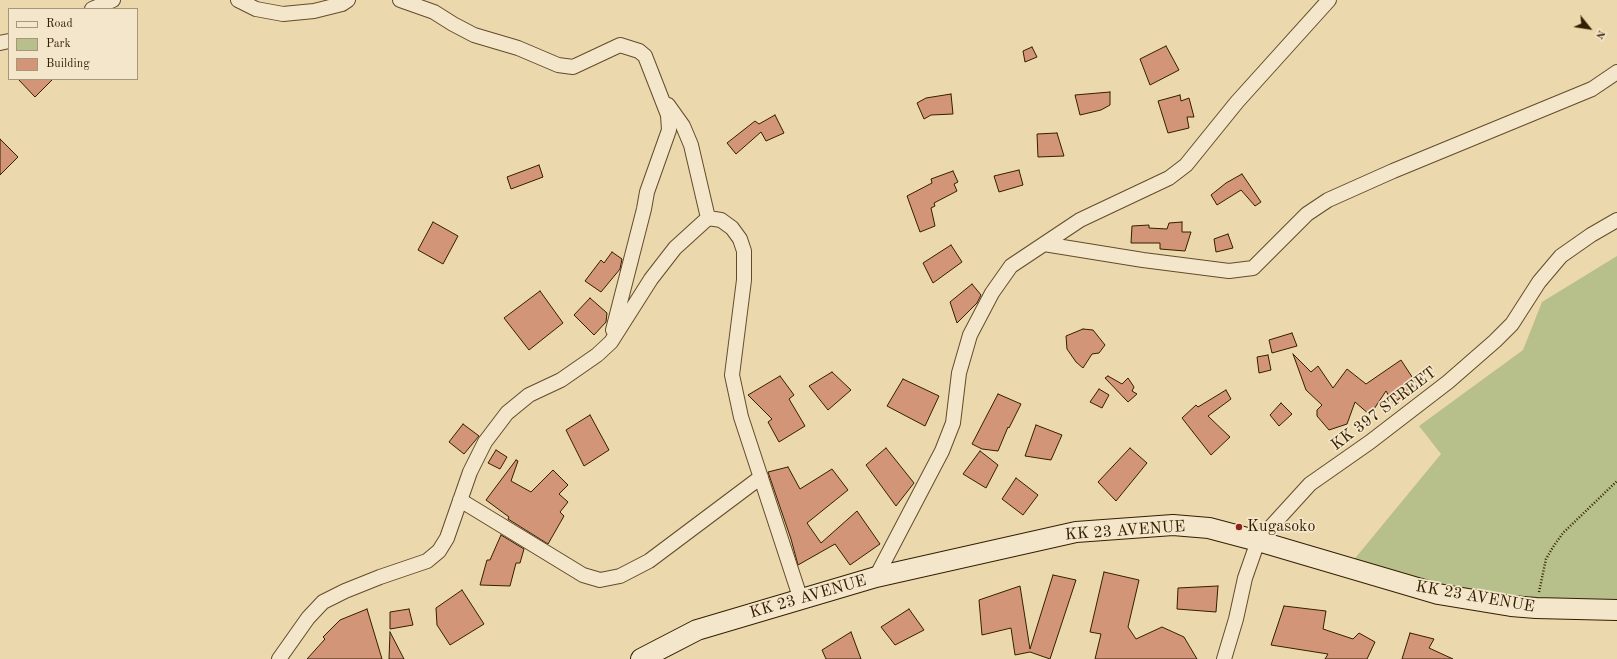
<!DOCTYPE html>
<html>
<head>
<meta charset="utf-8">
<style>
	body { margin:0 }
	#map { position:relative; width:1617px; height:659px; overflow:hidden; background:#ecd8ad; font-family:"Old Standard TT",serif }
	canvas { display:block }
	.legend { position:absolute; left:8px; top:8px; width:130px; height:72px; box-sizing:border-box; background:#f3e6ca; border:1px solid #a79679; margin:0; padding:5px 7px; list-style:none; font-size:12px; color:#341e00 }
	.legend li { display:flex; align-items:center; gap:8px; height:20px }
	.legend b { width:20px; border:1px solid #a79679 }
	.north { position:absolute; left:1569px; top:8px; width:40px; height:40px; -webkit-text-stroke:3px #f3e6ca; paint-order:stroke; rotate:120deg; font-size:11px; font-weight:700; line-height:16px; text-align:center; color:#341e00 }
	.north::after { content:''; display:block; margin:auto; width:14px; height:18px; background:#341e00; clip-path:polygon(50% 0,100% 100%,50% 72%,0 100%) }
</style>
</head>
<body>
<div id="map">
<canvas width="1617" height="659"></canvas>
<ul class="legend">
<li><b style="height:5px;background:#f3e6ca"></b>Road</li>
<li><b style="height:11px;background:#b7bf8a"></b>Park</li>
<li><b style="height:11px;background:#d39578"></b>Building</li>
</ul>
<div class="north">N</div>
</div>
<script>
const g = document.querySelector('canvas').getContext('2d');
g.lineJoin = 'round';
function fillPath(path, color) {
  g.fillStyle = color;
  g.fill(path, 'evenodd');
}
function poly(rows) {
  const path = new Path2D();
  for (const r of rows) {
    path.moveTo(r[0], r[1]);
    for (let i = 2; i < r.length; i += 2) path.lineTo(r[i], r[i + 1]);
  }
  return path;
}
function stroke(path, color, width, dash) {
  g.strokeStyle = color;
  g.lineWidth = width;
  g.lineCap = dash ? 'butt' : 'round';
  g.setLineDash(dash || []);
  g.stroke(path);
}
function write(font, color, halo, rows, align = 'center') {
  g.font = font + ' "Old Standard TT",serif';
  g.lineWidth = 3.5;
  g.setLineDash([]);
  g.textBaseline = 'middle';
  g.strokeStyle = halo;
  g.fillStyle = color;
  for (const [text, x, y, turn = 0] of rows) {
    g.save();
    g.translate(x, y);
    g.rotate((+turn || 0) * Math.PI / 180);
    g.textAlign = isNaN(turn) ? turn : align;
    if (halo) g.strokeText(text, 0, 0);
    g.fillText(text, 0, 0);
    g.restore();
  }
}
fillPath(poly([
	[1617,256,1617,601,1497,600,1352,562,1441,454,1419,426,1523,350,1542,302]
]), '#b7bf8a');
const building = poly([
	[1166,46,1179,70,1150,85,1140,59,1166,46],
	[1032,47,1037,57,1025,62,1023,51,1032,47],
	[18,79,53,79,35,97,18,79],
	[1110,92,1110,105,1101,110,1080,115,1075,95,1110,92],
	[951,94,953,114,931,115,924,119,917,103,926,98,951,94],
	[1180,95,1181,101,1189,98,1194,117,1187,117,1189,128,1168,133,1158,101,1180,95],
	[775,115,784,133,766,141,761,132,736,154,727,143,755,121,759,124,775,115],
	[1057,133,1064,156,1038,157,1037,134,1057,133],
	[0,139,18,157,0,175,0,139],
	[539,165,543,177,511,189,507,177,539,165],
	[1019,170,1023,185,999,192,994,176,1019,170],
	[953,171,958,182,954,184,957,191,934,203,935,206,931,208,935,226,920,232,907,196,932,183,931,179,953,171],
	[1242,174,1261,202,1255,206,1241,190,1217,205,1211,195,1226,183,1242,174],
	[433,222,458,236,443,264,418,250,433,222],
	[1182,222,1182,232,1191,232,1185,251,1160,249,1160,243,1131,243,1132,226,1149,225,1149,228,1167,229,1169,223,1182,222],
	[1228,234,1233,248,1216,252,1214,239,1228,234],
	[951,245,962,262,933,283,923,263,951,245],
	[612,252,622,259,620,269,601,292,585,281,601,260,604,263,612,252],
	[972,284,981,295,977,303,957,323,950,302,972,284],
	[540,291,563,323,529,350,504,318,540,291],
	[590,298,607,313,606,322,594,335,574,315,590,298],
	[1083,329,1093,330,1105,345,1099,353,1092,354,1083,368,1076,362,1067,349,1066,336,1083,329],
	[1292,333,1297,346,1272,353,1269,340,1292,333],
	[1293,354,1311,372,1318,366,1333,388,1347,369,1366,384,1401,360,1418,386,1393,403,1386,391,1370,415,1355,402,1347,424,1329,430,1317,416,1317,410,1322,405,1306,390,1293,354],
	[1268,355,1271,370,1259,373,1257,357,1268,355],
	[832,372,851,390,828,410,809,386,832,372],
	[780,376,794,395,789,399,805,426,779,442,768,422,772,419,748,395,780,376],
	[1108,376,1122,384,1128,378,1134,387,1132,391,1137,394,1128,402,1105,378,1108,376],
	[903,379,939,396,925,426,887,406,903,379],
	[1099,389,1109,395,1102,408,1090,402,1099,389],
	[1226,390,1231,399,1208,416,1230,437,1211,455,1182,418,1196,405,1198,407,1226,390],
	[998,394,1021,404,1009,428,1008,427,998,451,982,449,972,444,998,394],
	[1281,403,1292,414,1279,426,1270,415,1281,403],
	[590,415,609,450,584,466,566,430,590,415],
	[463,424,479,436,464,454,449,442,463,424],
	[1036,425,1062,435,1051,460,1025,456,1036,425],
	[886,448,914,483,896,506,866,465,886,448],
	[1130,448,1147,463,1116,501,1098,482,1130,448],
	[496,450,507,457,500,469,488,463,496,450],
	[980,451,998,465,986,488,963,474,980,451],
	[516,460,518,461,511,481,531,492,553,470,568,485,559,494,568,502,560,512,564,516,548,544,508,519,509,517,486,500,516,460],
	[788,467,800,489,832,469,848,490,807,523,821,543,857,511,880,544,850,565,835,544,798,565,791,539,768,472,788,467],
	[1016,478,1038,495,1023,515,1002,499,1016,478],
	[501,535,524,549,520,563,516,563,510,586,480,585,487,560,490,560,501,535],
	[1104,572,1139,580,1128,627,1136,639,1162,627,1184,637,1197,659,1095,659,1101,634,1090,632,1104,572],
	[1053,575,1076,580,1050,659,1030,652,1015,655,1011,628,982,635,979,600,1020,586,1030,649,1053,575],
	[1218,586,1216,612,1177,609,1178,588,1218,586],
	[462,590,484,624,450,645,437,625,436,608,462,590],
	[1284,606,1326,611,1323,629,1353,639,1359,633,1375,642,1367,659,1325,659,1328,654,1271,645,1284,606],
	[367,609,382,659,307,659,325,639,323,637,340,620,367,609],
	[409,609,413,625,390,629,390,612,409,609],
	[909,609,924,630,895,645,881,627,909,609],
	[390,632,404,659,389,659,390,632],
	[851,632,861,659,826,659,822,650,851,632],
	[1410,633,1434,639,1429,648,1453,659,1402,659,1410,633]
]);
fillPath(building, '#d39578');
stroke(building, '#341e00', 1);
const street = poly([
	[238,0,256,9,283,14,314,11,342,4,348,0],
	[400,0,434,12,453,24,474,35,518,48,558,65,573,67,620,45,639,51,645,56,668,115,669,130,647,192,644,209,613,330],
	[92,9,113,0],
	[0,43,9,41],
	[668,105,683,126,691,145,708,218],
	[1044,244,1143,260,1229,271,1253,268,1307,214,1328,200,1393,171,1592,89,1617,72],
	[460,500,583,575,600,580,620,576,649,561,761,477],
	[876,577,942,451,953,423,959,373,970,335,992,293,1011,266,1080,220,1169,178,1186,165,1237,102,1329,0],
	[279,659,308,618,323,602,345,591,380,577,427,561,439,551,447,538,470,472,485,442,507,413,529,395,561,380,597,355,611,342,651,279,675,248,708,218,721,220,732,228,740,239,744,251,744,280,732,375,741,417,801,600],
	[1224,659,1236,619,1245,578,1258,541,1310,484,1370,442,1448,382,1495,341,1512,324,1539,282,1561,256,1591,235,1617,220]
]);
const secondary = poly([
	[641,659,697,630,876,577,1076,532,1173,525,1209,528,1258,541,1438,594,1511,606,1536,608,1617,610]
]);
stroke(street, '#624c2b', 16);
stroke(secondary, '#341e00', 22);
stroke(poly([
	[1539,592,1546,559,1553,547,1563,533,1617,481]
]), '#341e00', 2.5, [1, 2]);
stroke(street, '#f3e6ca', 14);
stroke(secondary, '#f3e6ca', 20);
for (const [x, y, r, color] of [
	[1239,527,4,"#8f2418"]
]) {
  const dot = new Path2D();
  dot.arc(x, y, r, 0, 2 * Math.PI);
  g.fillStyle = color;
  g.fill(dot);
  stroke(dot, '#f3e6ca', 1.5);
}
write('16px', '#341e00', '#f3e6ca', [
	["KK 397 STREET",1384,409,-37],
	["KK 23 AVENUE",1125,531,-4],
	["KK 23 AVENUE",808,597,-16],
	["KK 23 AVENUE",1475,597,10]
]);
write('16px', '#341e00', '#f3e6ca', [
	["Kugasoko",1247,527]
], 'left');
</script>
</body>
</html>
